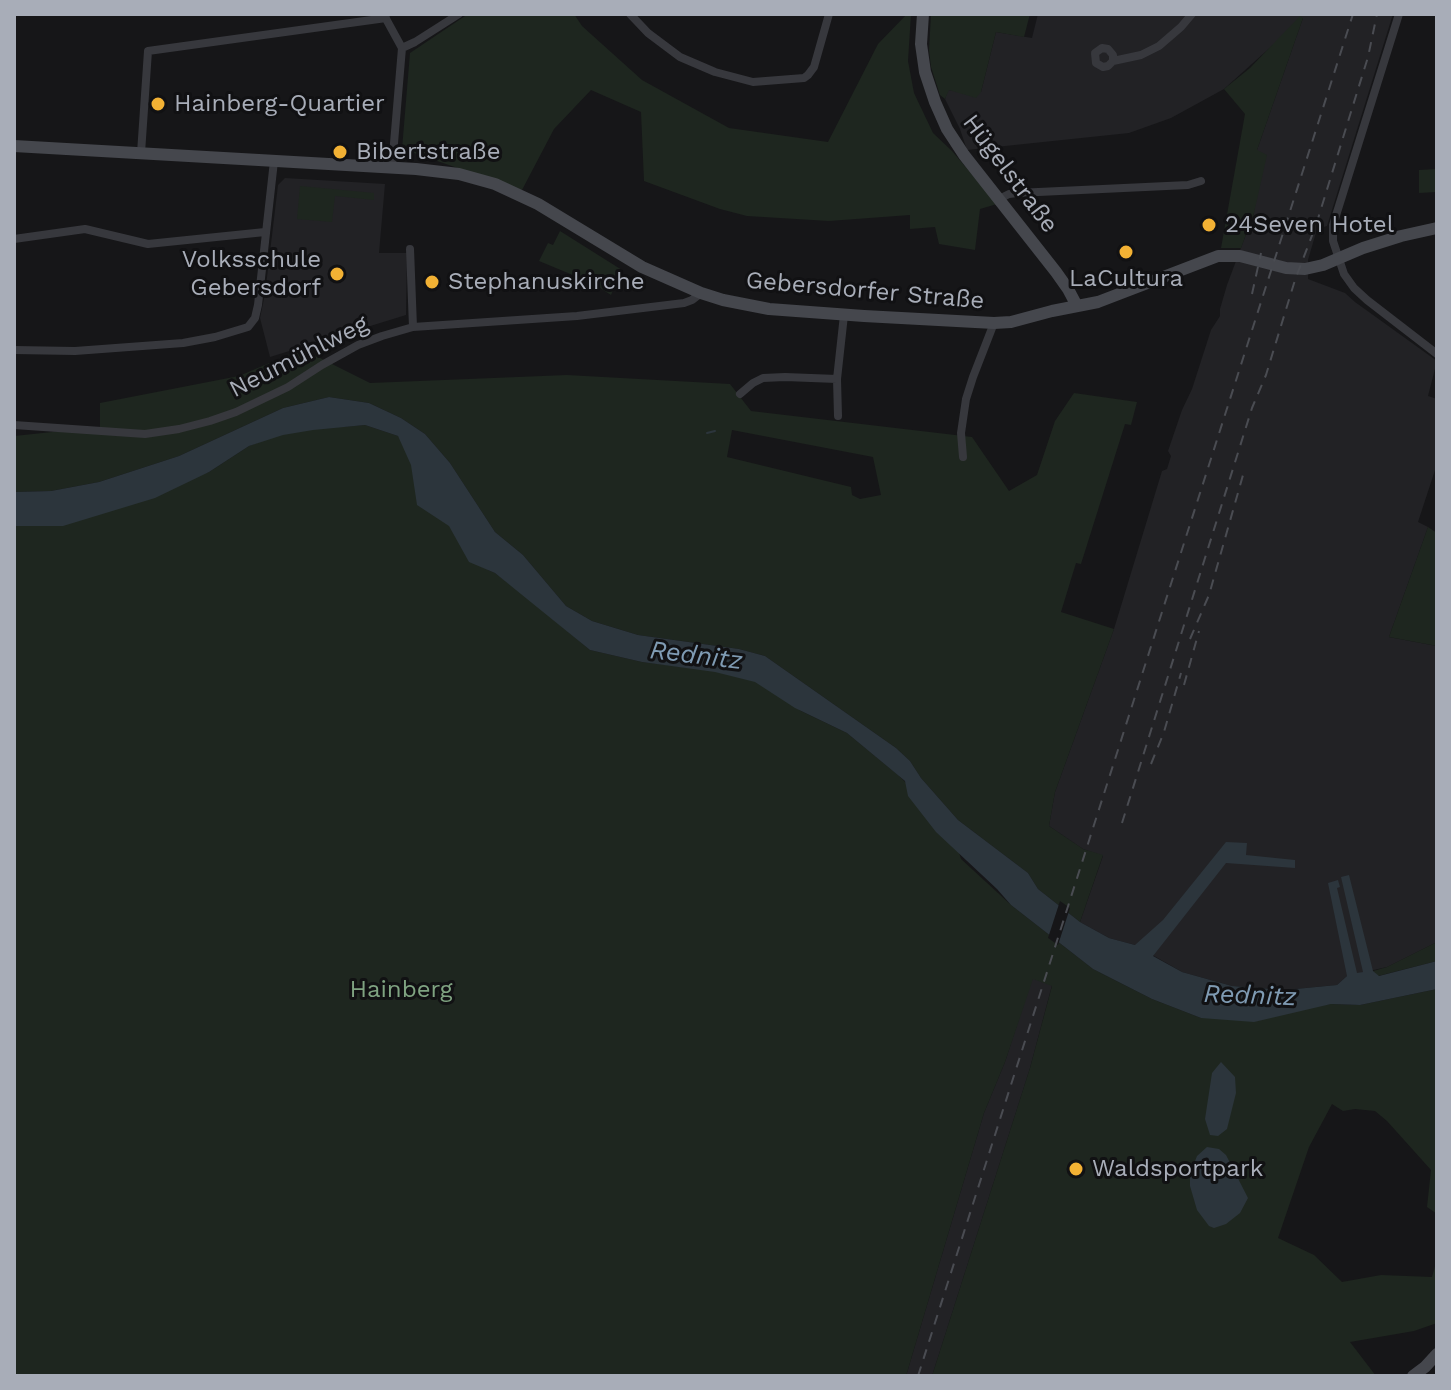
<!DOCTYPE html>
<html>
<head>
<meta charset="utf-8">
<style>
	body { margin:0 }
	#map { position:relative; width:1451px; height:1390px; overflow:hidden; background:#161618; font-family:"Work Sans",sans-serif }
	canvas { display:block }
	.frame { position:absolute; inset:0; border:16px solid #a8adb8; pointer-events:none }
</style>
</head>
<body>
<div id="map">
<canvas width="1451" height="1390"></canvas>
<div class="frame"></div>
</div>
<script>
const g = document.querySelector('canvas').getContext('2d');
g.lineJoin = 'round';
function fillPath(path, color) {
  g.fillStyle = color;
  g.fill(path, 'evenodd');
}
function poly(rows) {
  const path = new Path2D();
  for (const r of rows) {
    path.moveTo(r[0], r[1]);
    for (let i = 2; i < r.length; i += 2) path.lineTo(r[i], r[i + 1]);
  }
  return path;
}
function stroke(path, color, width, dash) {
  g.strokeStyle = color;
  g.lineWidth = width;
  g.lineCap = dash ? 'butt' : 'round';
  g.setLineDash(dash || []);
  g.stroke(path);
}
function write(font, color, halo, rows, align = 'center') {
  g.font = font + ' "Work Sans",sans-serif';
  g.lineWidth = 6;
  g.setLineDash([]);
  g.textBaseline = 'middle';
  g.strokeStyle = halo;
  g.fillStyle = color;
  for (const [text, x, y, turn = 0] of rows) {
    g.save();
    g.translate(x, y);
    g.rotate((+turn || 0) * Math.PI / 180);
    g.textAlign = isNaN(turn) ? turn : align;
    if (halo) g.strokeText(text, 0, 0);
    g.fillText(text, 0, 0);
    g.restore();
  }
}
fillPath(poly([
	[1038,14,1393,14,1327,226,1317,229,1308,260,1308,279,1345,293,1355,302,1437,361,1428,396,1437,399,1437,464,1418,522,1428,527,1389,637,1437,646,1437,942,1387,967,1347,976,1337,985,1285,990,1232,986,1182,972,1135,945,1109,938,1080,922,1103,856,1083,849,1049,826,1055,792,1114,629,1162,471,1167,469,1171,456,1168,451,1182,410,1192,389,1211,330,1220,316,1220,309,1227,285,1254,213,1257,150,1303,18,1224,89,1171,118,1129,133,967,150,960,129,945,99,948,90,981,92,996,32,1032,38],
	[285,178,385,184,379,253,407,253,406,315,270,357,260,318,265,294,278,185],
	[1032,978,1052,985,1030,1068,932,1376,906,1376,984,1113,1005,1062]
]), '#222225');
fillPath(poly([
	[468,14,574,14,582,26,642,80,729,128,828,142,878,44,907,14,911,14,908,61,914,93,933,133,952,151,997,204,980,209,975,250,939,244,935,227,910,229,910,215,829,221,747,216,720,209,644,181,641,112,591,90,554,129,522,190,402,149,410,53],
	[931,14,1030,14,1024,37,996,32,981,92,976,98,949,90,945,99,940,95,931,67,929,50],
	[1300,16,1303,18,1257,150,1267,155,1254,213,1241,248,1221,248,1245,114,1224,89,1250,68],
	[1437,169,1437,192,1419,193,1419,170],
	[300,186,374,193,374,200,335,196,332,222,297,219],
	[560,231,622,270,611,295,592,283,539,261,548,243,553,245],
	[302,349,370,383,567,375,730,384,751,411,972,437,1009,491,1037,475,1055,421,1074,393,1137,402,1131,425,1125,424,1081,564,1076,563,1061,612,1114,629,1055,792,1049,826,1083,849,1103,855,1080,922,1038,889,1028,873,958,820,921,778,910,761,896,748,765,656,739,649,638,635,592,621,566,606,523,555,495,532,450,463,425,434,401,418,369,403,329,397,283,408,179,456,99,482,51,491,14,492,14,436,100,427,100,403,239,376],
	[732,430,873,457,881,495,860,499,852,495,851,487,727,457],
	[305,424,341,427,365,425,398,436,488,570,495,573,524,595,590,650,642,662,707,670,726,671,764,684,801,711,847,733,898,775,933,809,954,837,961,859,1011,905,1093,969,1152,999,1201,1018,1331,1004,1360,1005,1437,989,1437,1214,1427,1207,1431,1170,1387,1121,1375,1111,1355,1109,1343,1111,1332,1104,1309,1147,1278,1238,1314,1255,1342,1282,1381,1275,1432,1277,1437,1259,1437,1323,1414,1331,1350,1342,1376,1376,932,1376,1030,1068,1052,986,1033,979,1005,1062,984,1113,906,1376,14,1376,14,526,25,526,209,472,249,446],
	[1428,527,1437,533,1437,646,1389,637],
	[1437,942,1437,961,1378,976,1373,971,1387,967]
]), '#1e261f');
fillPath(poly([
	[329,397,369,403,401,418,425,434,450,463,495,532,523,555,566,606,592,621,638,635,739,649,765,656,896,748,910,761,921,778,958,820,1028,873,1038,889,1080,922,1109,938,1135,945,1163,920,1226,842,1247,843,1246,855,1295,860,1295,868,1226,863,1153,956,1182,972,1232,986,1285,990,1337,985,1347,976,1328,883,1338,880,1340,887,1337,888,1357,973,1363,972,1341,877,1349,875,1373,971,1379,976,1437,961,1437,989,1360,1005,1331,1004,1254,1022,1201,1018,1152,999,1093,969,1011,905,997,889,936,832,908,796,905,781,847,733,795,708,755,682,715,672,642,662,590,650,495,573,469,562,449,526,417,505,411,465,398,436,365,425,313,430,283,435,249,446,209,472,155,498,63,526,14,526,14,492,51,491,99,482,179,456,283,408],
	[1221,1062,1235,1077,1236,1093,1227,1129,1218,1136,1210,1135,1205,1119,1212,1073],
	[1207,1147,1219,1149,1226,1155,1248,1198,1240,1213,1226,1224,1214,1228,1209,1226,1197,1210,1190,1186,1190,1174,1197,1156]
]), '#2c353c');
fillPath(poly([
	[1060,901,1070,908,1058,945,1048,938]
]), '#161618');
stroke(poly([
	[707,433,715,431]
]), '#2c353c', 2);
stroke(poly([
	[630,14,648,33,680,57,715,72,753,82,804,78,808,75,814,67,829,14],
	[1399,14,1333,225,1333,241,1344,274,1354,288,1367,300,1437,354],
	[385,17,402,48,392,167],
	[402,48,415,42,459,14],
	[1113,61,1113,55,1108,49,1102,48,1095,53,1096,63,1103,67,1108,66,1113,61,1141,55,1159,46,1181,27,1192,14],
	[141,153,148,51,386,18],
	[999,199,1009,194,1017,193,1188,185,1201,181],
	[14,239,85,229,148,244,265,232],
	[410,249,413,327],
	[14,350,75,351,183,343,215,337,248,327,255,318,258,305,274,161],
	[740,394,753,383,763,378,785,377,837,379],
	[838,416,837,379,844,315],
	[14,425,145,434,179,429,210,421,236,412,288,387,322,365,358,345,382,336,413,327,577,316,684,303,692,300,701,293],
	[963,457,961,433,966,399,973,377,994,323]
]), '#37383d', 8);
stroke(poly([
	[923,14,921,44,925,72,935,102,947,129,964,155,1056,272,1068,289,1077,306],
	[14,146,416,169,459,174,495,184,538,204,642,267,701,293,723,300,769,309,864,316,994,323,1011,322,1052,311,1098,302,1218,256,1240,256,1286,268,1305,269,1323,265,1363,248,1401,236,1437,228],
	[1413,1376,1425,1367,1437,1354]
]), '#45474d', 12);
stroke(poly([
	[1252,294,1261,253],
	[1190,639,1209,595,1245,468],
	[1184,685,1199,631],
	[1151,764,1164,732,1181,673],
	[1122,823,1252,408,1266,375,1295,280,1316,225,1368,57,1377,14],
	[918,1376,1353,14]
]), '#4a4c52', 2, [10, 8]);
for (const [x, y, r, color] of [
	[158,104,8,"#f2b134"],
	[340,152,8,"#f2b134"],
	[1209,225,8,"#f2b134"],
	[1126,252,8,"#f2b134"],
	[337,274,8,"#f2b134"],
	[432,282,8,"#f2b134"],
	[1076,1169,8,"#f2b134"]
]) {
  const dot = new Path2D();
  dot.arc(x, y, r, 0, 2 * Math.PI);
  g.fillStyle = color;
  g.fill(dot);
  stroke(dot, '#111113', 3);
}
write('24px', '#a8adb8', '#111113', [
	["Hainberg-Quartier",174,104],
	["Bibertstraße",356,152],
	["24Seven Hotel",1225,225],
	["Volksschule",321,260,"right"],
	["Gebersdorf",321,288,"right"],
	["LaCultura",1126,279,"center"],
	["Stephanuskirche",448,282],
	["Waldsportpark",1092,1169]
], 'left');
write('24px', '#a8adb8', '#111113', [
	["Hügelstraße",1010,174,53],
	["Gebersdorfer Straße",865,291,5],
	["Neumühlweg",299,357,-27]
]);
write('24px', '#7fa381', '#111113', [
	["Hainberg",401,990]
]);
write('italic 26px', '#7f9bb3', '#111113', [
	["Rednitz",696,656,7],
	["Rednitz",1250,996,2]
]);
</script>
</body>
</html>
